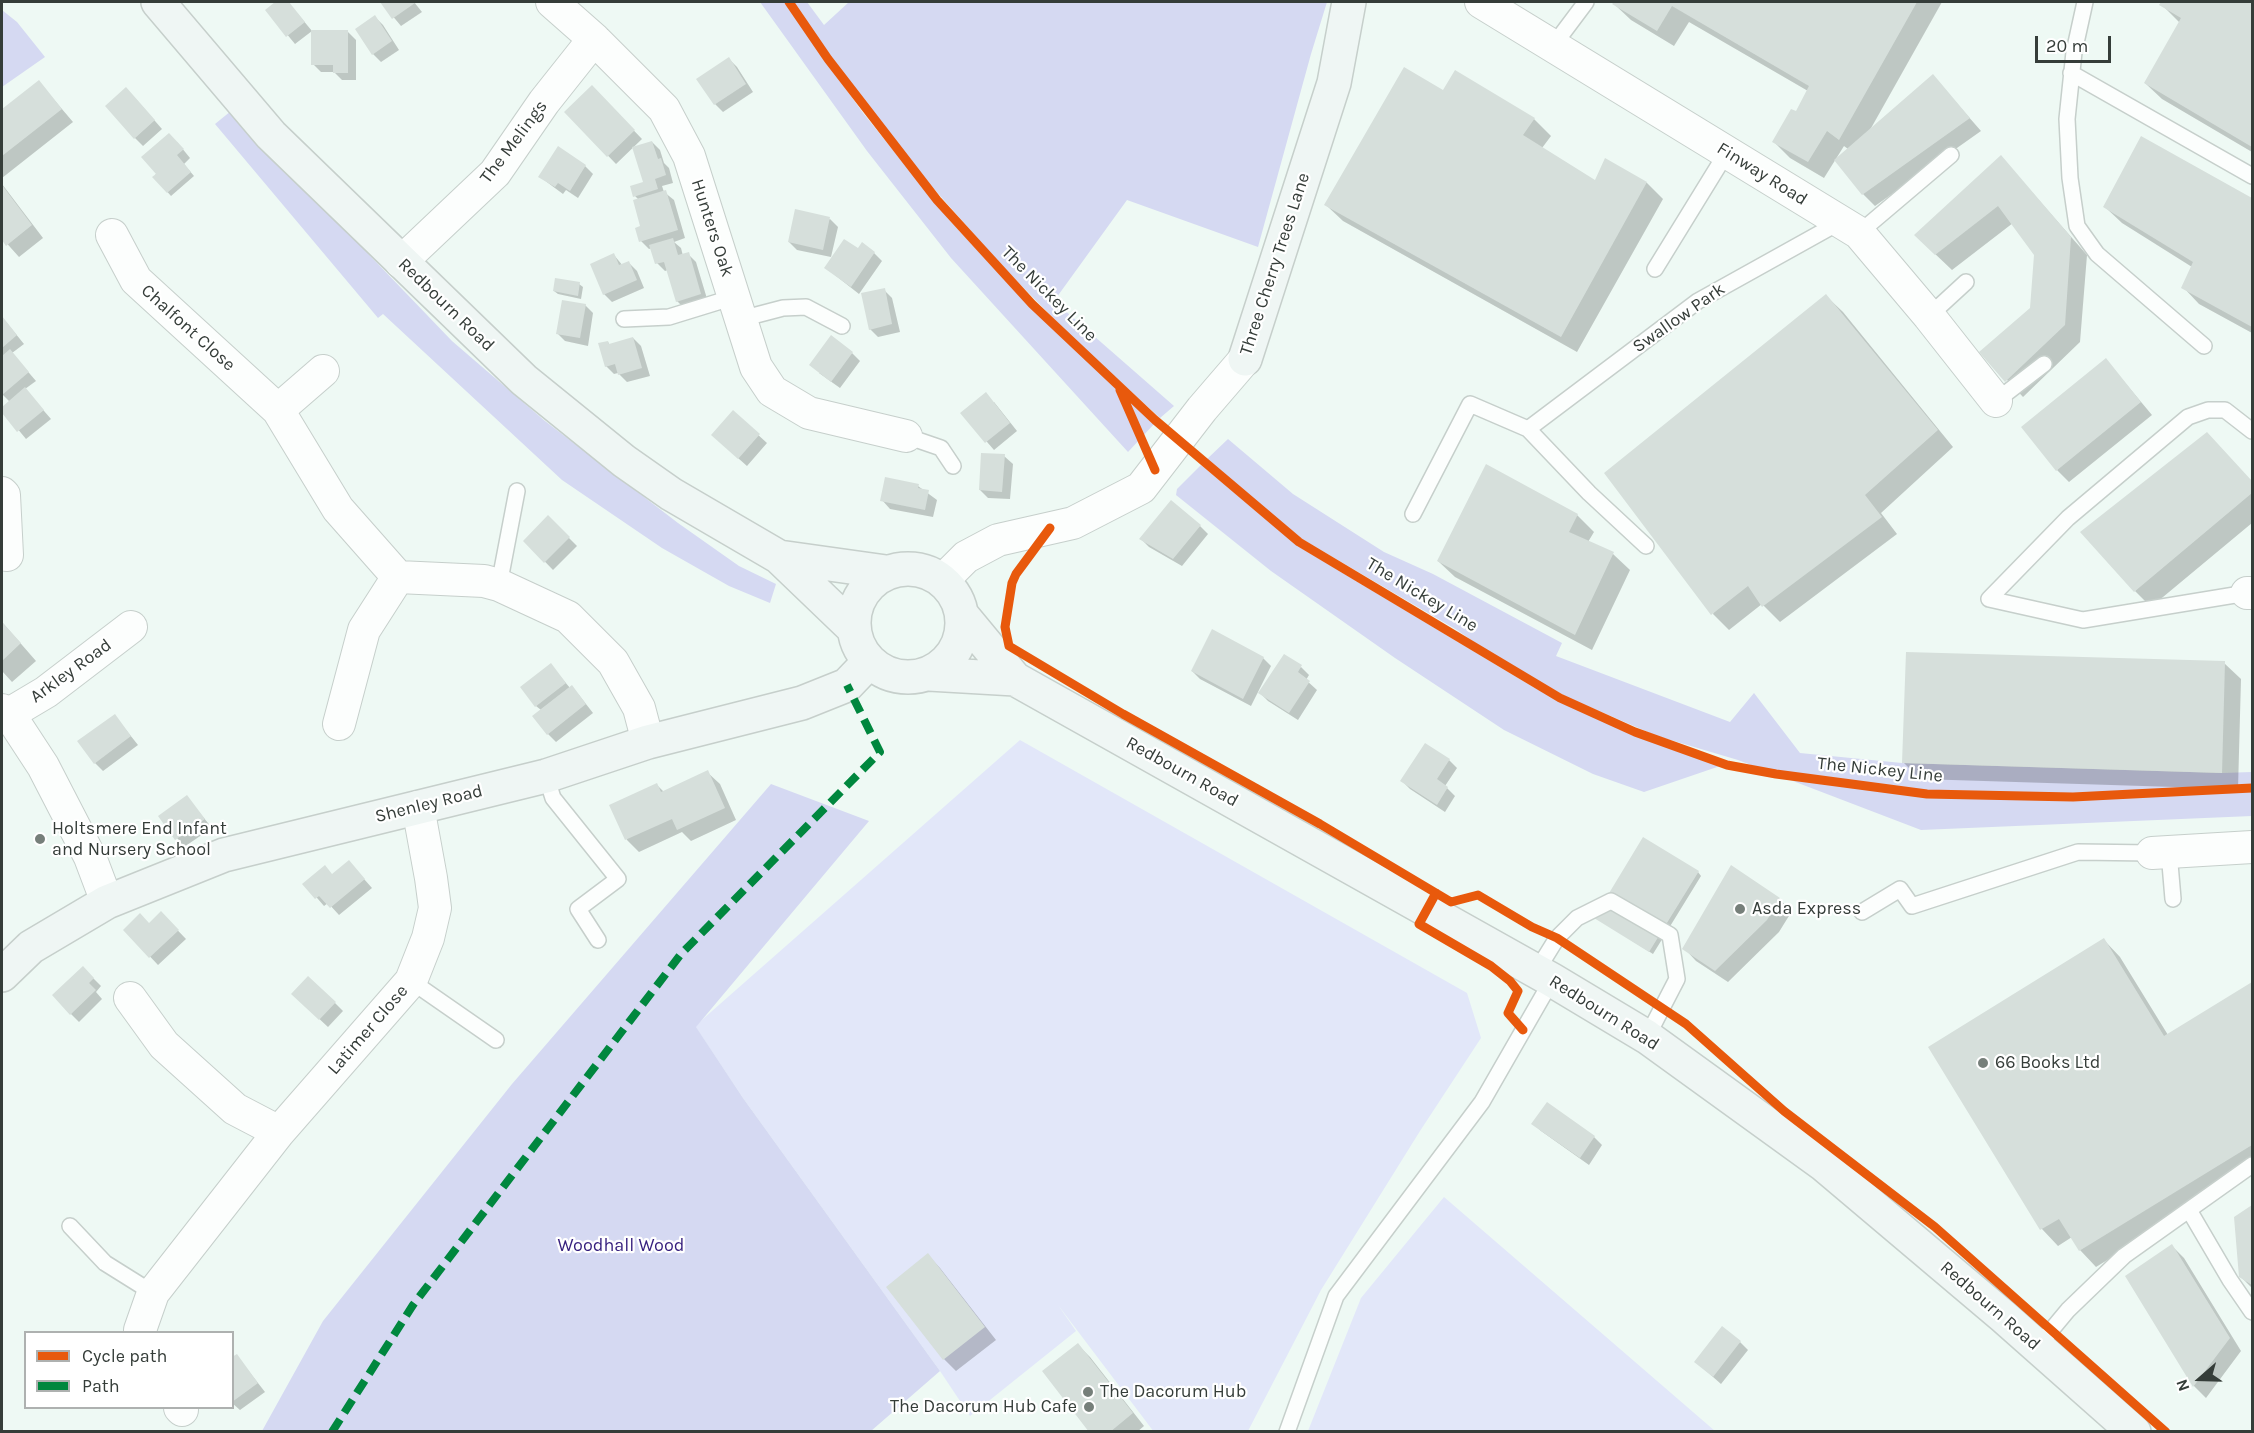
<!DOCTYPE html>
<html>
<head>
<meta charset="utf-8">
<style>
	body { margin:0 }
	#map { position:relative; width:2254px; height:1433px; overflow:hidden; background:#eef9f4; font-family:Karla,sans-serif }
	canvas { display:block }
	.frame { position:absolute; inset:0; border:3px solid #353d39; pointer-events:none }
	.legend { position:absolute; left:24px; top:1331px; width:210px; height:78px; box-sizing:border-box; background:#fff; border:2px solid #aeb1b0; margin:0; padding:8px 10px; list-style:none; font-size:18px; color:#353d39 }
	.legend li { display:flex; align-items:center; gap:12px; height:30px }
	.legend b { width:30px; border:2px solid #aeb1b0 }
	.north { position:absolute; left:2170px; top:1349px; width:60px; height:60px; -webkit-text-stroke:4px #fff; paint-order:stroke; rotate:250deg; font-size:16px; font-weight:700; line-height:24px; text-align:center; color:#353d39 }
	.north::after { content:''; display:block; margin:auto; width:21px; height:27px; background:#353d39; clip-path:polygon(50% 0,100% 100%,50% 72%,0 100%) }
	.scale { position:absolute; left:2035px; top:36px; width:76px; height:27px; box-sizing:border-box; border:3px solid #353d39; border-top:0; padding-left:8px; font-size:18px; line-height:21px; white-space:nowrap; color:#353d39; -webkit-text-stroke:4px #fff; paint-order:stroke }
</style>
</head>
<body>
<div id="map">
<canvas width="2254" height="1433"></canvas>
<div class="frame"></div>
<ul class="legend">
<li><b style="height:8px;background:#e8590c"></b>Cycle path</li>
<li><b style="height:8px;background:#00873e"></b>Path</li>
</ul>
<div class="north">N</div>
<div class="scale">20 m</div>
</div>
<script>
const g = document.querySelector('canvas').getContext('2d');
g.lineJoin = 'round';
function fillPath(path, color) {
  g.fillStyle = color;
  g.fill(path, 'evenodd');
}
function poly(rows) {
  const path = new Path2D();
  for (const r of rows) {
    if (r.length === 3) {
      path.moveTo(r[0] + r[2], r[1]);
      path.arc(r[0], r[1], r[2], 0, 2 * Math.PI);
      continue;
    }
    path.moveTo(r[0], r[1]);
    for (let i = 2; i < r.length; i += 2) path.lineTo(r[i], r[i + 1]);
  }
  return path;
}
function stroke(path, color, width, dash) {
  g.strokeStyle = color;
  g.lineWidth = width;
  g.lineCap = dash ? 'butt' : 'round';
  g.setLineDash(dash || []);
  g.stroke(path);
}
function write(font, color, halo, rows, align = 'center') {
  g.font = font + ' Karla,sans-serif';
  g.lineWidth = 4.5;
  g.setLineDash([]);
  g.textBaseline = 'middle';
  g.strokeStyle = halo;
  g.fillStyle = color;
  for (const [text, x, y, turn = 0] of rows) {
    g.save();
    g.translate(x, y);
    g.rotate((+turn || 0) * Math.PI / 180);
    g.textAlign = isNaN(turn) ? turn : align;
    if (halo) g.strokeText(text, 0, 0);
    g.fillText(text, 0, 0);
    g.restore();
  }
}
fillPath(poly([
	[1020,740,1467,993,1481,1038,1420,1131,1321,1290,1248,1431,1154,1432,1058,1305,1076,1331,970,1416,940,1371,743,1098,695,1026],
	[1444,1197,1715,1431,1308,1431,1361,1298]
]), '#e2e7f9');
fillPath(poly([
	[760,2,784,2,863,113,951,222,1033,310,1155,423,1128,452,951,258,867,151],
	[793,2,807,2,824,25,849,2,1327,2,1311,54,1258,247,1127,200,1054,301,1174,406,1160,418,1076,341,1004,268,927,181,835,62],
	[2,10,17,22,45,57,2,87],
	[231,111,452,341,545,421,678,523,739,566,776,584,770,603,729,586,662,548,562,480,383,314,378,318,215,124],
	[1228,439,1293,494,1384,552,1433,574,1562,643,1556,656,1730,722,1754,693,1800,753,1902,763,2222,773,2252,772,2252,816,1921,830,1738,760,1657,736,1569,698,1538,681,1491,654,1457,630,1302,539,1206,460],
	[1201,465,1298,546,1533,687,1621,730,1723,765,1644,792,1593,774,1504,730,1395,658,1271,571,1176,495,1177,489],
	[771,784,869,821,696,1027,743,1098,940,1371,871,1431,262,1431,323,1321,512,1084]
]), '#d5d9f2');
fillPath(poly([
	[277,2,288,2,312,31,295,44,267,10],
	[381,2,414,2,422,12,401,26],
	[1616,2,1942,2,1870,130,1933,76,1981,131,1875,206,1863,194,1848,149,1844,146,1824,178,1790,158,1774,142,1797,113,1808,91,1689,22,1674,46,1631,20,1614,4],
	[2162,2,2252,2,2252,152,2162,99,2145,83,2180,23,2161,4],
	[375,17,383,25,399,50,381,62,373,54],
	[348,32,356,40,356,80,342,80,334,72,321,72,313,64],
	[729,59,737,67,753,92,723,112,715,104,698,79],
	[1456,72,1534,119,1551,136,1542,148,1596,182,1606,160,1647,183,1663,199,1577,352,1343,221,1326,205,1443,92],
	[39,82,73,122,2,178,2,111],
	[592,87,642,139,616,164,566,112],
	[134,97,162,129,143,146,135,138],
	[2141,138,2252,200,2252,333,2199,304,2183,287,2192,267,2122,223,2105,207],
	[177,142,190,158,184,164,194,176,171,196,154,177],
	[652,142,660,150,664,163,669,168,673,183,662,186,664,192,674,200,685,238,674,242,681,248,683,256,688,254,696,262,708,302,685,309,677,301,668,270,665,271,657,263,652,248,649,249,641,241,642,227,639,200,635,196,645,183],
	[558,148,585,166,593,174,578,198,566,190,563,194,540,177],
	[2001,157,2087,255,2080,342,2023,397,1981,352,2031,309,2036,254,2013,223,1952,270,1932,251],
	[2,184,43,238,19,257,2,238],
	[830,219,838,227,831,257,797,250,789,242],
	[858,250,874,253,882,261,859,294,826,268],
	[614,255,623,266,629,263,637,271,644,288,612,302,604,294],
	[579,284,583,287,581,299,558,294,554,291],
	[884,290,892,298,900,332,878,337,870,329],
	[1826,296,1843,312,1953,447,1881,513,1897,534,1780,622,1762,604,1729,630,1713,614],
	[585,305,593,313,588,346,565,341,557,333],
	[2,317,24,344,12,353,36,381,25,389,51,419,26,439,2,410,10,402,2,394],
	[633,338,641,346,650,376,627,382,618,373,614,374,606,366,608,342,610,345],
	[852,353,860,361,840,388,819,373],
	[2106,360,2152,415,2069,482,2057,470],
	[994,402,1017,431,994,450,962,413],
	[733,412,767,443,747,466,721,443],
	[2223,451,2252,482,2252,523,2151,607,2135,591],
	[1004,456,1013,464,1010,499,988,498,980,490],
	[918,486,937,500,933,517,890,509,882,500],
	[1577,515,1594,532,1588,542,1613,554,1630,570,1592,650,1455,577,1438,561],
	[548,517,577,546,553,570,525,541],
	[1200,526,1208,534,1182,566,1149,547,1141,539],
	[2,622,36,661,12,682,2,671],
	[1263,658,1271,666,1251,706,1200,679,1192,671],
	[2224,663,2241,679,2238,789,1920,779,1904,763],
	[551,665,570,688,579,695,593,713,556,742,548,734,541,710,536,706],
	[1301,667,1309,675,1306,680,1317,690,1298,720,1268,701,1260,693],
	[115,716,138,745,103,771,95,763],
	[1449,760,1457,768,1445,786,1455,796,1445,812,1410,789,1402,781],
	[707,772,720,784,736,820,691,841,682,832,639,852,627,840,611,806,657,785,664,792],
	[187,797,212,828,184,847,160,816],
	[349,862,372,888,339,915,328,903,324,906,305,884,333,875],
	[1732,868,1779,899,1792,911,1779,932,1728,982,1696,961,1684,948],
	[1698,872,1701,876,1653,954,1596,918],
	[161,913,186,939,158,965,125,930,149,924],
	[2104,940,2120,957,2168,1035,2252,983,2252,1171,2096,1267,2080,1250,2072,1237,2058,1246,2042,1229,1930,1047],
	[83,968,101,986,96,992,102,999,79,1022,71,1014],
	[301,1002,335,1003,343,1011,328,1027],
	[1547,1104,1594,1137,1602,1145,1589,1165,1541,1131,1533,1124],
	[2252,1207,2252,1288,2240,1276,2235,1217],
	[2172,1246,2184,1258,2241,1351,2206,1398,2194,1386,2127,1276],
	[928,1255,940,1268,996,1340,956,1371,944,1359],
	[1740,1342,1748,1350,1721,1384,1696,1362],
	[1078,1345,1090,1357,1144,1426,1137,1432,1091,1432],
	[237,1356,265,1392,240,1410,232,1403,232,1359]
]), '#0003');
fillPath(poly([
	[275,2,289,2,305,22,286,37,265,10],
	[380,2,414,2,415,3,392,19],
	[1614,2,1917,2,1839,140,1827,131,1808,162,1772,142,1791,109,1796,111,1809,86,1672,6,1657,31,1612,4],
	[2161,2,2252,2,2252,147,2144,83,2181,18,2159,5],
	[375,15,392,41,372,55,355,29],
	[311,30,348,30,348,73,333,73,333,65,311,65],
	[729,57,746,84,714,105,696,79],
	[1404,67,1443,90,1455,70,1535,118,1523,135,1595,180,1605,158,1647,182,1561,337,1324,205],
	[1933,74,1970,118,1862,195,1834,160],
	[39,80,62,109,2,156,2,109],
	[592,85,635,130,607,157,564,112],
	[126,87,155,120,134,139,105,106],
	[169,133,184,149,177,155,191,172,167,193,152,177,156,174,141,157],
	[2141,136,2252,198,2252,327,2181,288,2193,262,2103,207],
	[652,141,658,159,661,158,666,175,655,179,658,189,633,197,630,186,643,182,632,147],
	[558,146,586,165,570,191,558,183,555,187,538,177],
	[2001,155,2071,237,2065,325,2005,382,1979,352,2030,308,2034,255,1998,206,1935,255,1914,235],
	[2,185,32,225,6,246,2,240],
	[666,190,678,230,639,242,635,228,640,226,633,200],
	[795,209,830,217,823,250,788,242],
	[673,238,678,255,689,252,701,294,676,302,664,262,655,264,649,245],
	[844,239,858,248,862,242,875,252,851,287,824,268],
	[614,253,619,265,629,261,637,280,603,295,590,264],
	[555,278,580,282,578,296,553,291],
	[885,288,892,324,869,330,861,293],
	[1826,294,1938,430,1865,495,1882,517,1762,607,1748,586,1711,615,1604,473],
	[562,300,586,304,580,338,556,334],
	[2,316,17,335,2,348],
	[831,335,853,352,831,382,809,365],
	[633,337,642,368,618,375,615,364,605,367,598,343,608,341,609,344],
	[10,349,29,372,2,395,2,356],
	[2106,358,2141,402,2056,471,2021,427],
	[25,387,44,410,17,432,2,413,2,407],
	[986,392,1010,423,985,443,960,413],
	[733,410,760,434,738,459,711,435],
	[2207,432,2252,481,2252,493,2134,592,2080,532],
	[981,453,1005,454,1002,492,979,490],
	[1486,464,1578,514,1569,532,1614,552,1575,635,1437,561],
	[885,477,919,484,918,488,929,490,925,510,880,501],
	[1171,500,1201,525,1173,559,1139,539],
	[548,515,570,537,544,563,523,541],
	[2,622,21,643,2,661],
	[1212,629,1264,657,1243,699,1191,671],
	[1906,652,2225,661,2222,773,1902,763],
	[1284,654,1302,665,1298,672,1310,681,1289,713,1258,693],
	[551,663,566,683,535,707,520,687],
	[572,685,586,704,547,735,532,716],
	[115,714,131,736,94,764,77,741],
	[1425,743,1450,759,1437,779,1448,787,1437,805,1400,781],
	[708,770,725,808,677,830,672,819,625,840,609,805,657,783,661,792],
	[187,795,205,819,175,840,158,816],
	[1643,837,1699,871,1649,952,1594,918],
	[349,860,365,879,330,908,319,896,315,899,302,884,325,865,332,874],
	[1731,865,1780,898,1767,920,1715,971,1682,949],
	[161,911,179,930,149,958,123,930,140,913,149,923],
	[2104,938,2164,1036,2252,982,2252,1145,2079,1251,2059,1219,2040,1230,1928,1047],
	[83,966,94,978,89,983,96,990,70,1015,52,995],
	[308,976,336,1002,319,1020,291,994],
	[1547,1102,1595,1136,1580,1158,1531,1124],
	[2252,1205,2252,1285,2239,1277,2234,1217],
	[2172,1244,2230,1338,2193,1387,2125,1276],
	[928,1253,985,1327,943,1360,886,1287],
	[1722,1326,1741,1341,1713,1377,1694,1362],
	[1078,1343,1133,1413,1110,1432,1089,1432,1042,1371],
	[237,1354,258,1383,232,1402,232,1357]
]), '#d6dfdb');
const lane = poly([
	[2085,2,2074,52,2067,119,2070,178,2077,226,2097,254,2204,346],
	[1553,46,1586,2],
	[2071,73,2252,176],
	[1859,233,1951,155],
	[1655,269,1727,152],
	[1929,316,1966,282],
	[624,319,669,317,734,297],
	[741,319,783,308,806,307,842,326],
	[1996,401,2044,364],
	[1528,429,1698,301,1840,222],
	[906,436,941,448,953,466],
	[1413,514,1470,404,1528,429,1589,493,1646,546],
	[499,585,517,491],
	[1989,599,2068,518,2188,417,2208,410,2225,410,2252,431],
	[1989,599,2083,620,2247,593],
	[546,776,553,798,618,879,578,909,598,940],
	[2169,852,2173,899],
	[1862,912,1900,889,1912,906,2078,852,2152,853],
	[1536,972,1557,938,1577,918,1611,901,1670,935,1677,979,1647,1037],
	[411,981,496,1040],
	[2189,1210,2230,1280,2252,1312],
	[70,1226,105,1263,153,1293],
	[2038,1346,2068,1310,2124,1256,2252,1165],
	[1287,1432,1336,1296,1482,1102,1552,980]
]);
const street = poly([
	[552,2,594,39,664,109,689,156,756,367,772,391,809,413,906,436],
	[1481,2,1859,233,1929,316,1996,401],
	[112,235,136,280,278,410,338,509,398,577,484,581,499,585,568,617,613,662,639,708,648,742],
	[401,262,495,173,544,102,594,39],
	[278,410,323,371],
	[2,493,4,495,7,555],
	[942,581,966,557,998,540,1073,523,1141,488,1202,409,1245,359],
	[2247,593,2252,593],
	[2,710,9,714,43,766,90,857,107,902],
	[9,714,46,692,131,627],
	[339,724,364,630,398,577],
	[2152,853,2252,847],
	[130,998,164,1045,235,1109,279,1132],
	[141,1332,140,1330,153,1293,279,1132,411,981,428,938,435,908,431,878,418,807],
	[180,1408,182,1410]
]);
const secondary = poly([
	[158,2,271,135,524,380,624,461,671,494,779,557,853,628],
	[1245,359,1334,83,1349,2],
	[779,557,886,572],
	[908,623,54],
	[962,615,1015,679,1552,980,1647,1037,1824,1165,2004,1317,2134,1432],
	[929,674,1015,679],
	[2,975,31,947,107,902,224,855,546,776,648,742,802,703,847,685,869,662]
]);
stroke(lane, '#c6cfcb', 18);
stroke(street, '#c6cfcb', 34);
stroke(secondary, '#c6cfcb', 36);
stroke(lane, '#fcfefd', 15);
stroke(street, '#fcfefd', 32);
stroke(secondary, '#eff6f4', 33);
stroke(poly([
	[332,1432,413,1305,681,954,880,752,847,685]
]), '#00873e', 8, [15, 8]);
stroke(poly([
	[789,2,828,59,937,200,1032,304,1155,420,1299,542,1560,698,1635,732,1727,765,1776,774,1927,794,2073,797,2252,788],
	[1120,390,1155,470],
	[1050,528,1016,574,1012,583,1005,627,1009,646,1123,714,1320,824,1451,902,1478,895,1532,927,1557,938,1686,1024,1784,1111,1935,1227,2166,1432],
	[1436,893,1419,924,1491,966,1510,981,1518,991,1508,1013,1523,1030]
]), '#e8590c', 9);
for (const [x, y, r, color] of [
	[40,839,6,"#767f7a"],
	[1740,909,6,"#767f7a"],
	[1983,1063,6,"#767f7a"],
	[1088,1392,6,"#767f7a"],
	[1089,1407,6,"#767f7a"]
]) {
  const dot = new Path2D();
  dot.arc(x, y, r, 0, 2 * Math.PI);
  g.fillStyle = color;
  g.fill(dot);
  stroke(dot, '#fff', 2);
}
write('18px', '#353d39', '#fff', [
	["The Melings",514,142,-53],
	["Finway Road",1762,174,32],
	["Hunters Oak",712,228,72],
	["Three Cherry Trees Lane",1275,264,-72],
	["The Nickey Line",1049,294,45],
	["Redbourn Road",446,305,44],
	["Swallow Park",1679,318,-35],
	["Chalfont Close",188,328,42],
	["The Nickey Line",1422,595,31],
	["Arkley Road",71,671,-36],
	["The Nickey Line",1880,770,6],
	["Redbourn Road",1182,772,29],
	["Shenley Road",429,804,-14],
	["Redbourn Road",1604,1013,32],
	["Latimer Close",368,1030,-49],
	["Redbourn Road",1990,1306,41]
]);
write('18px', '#353d39', '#fff', [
	["Holtsmere End Infant",52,829],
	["and Nursery School",52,850],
	["Asda Express",1752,909],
	["66 Books Ltd",1995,1063],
	["The Dacorum Hub",1100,1392],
	["The Dacorum Hub Cafe",1077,1407,"right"]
], 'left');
write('18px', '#351e7d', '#fff', [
	["Woodhall Wood",621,1246]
]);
</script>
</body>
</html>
